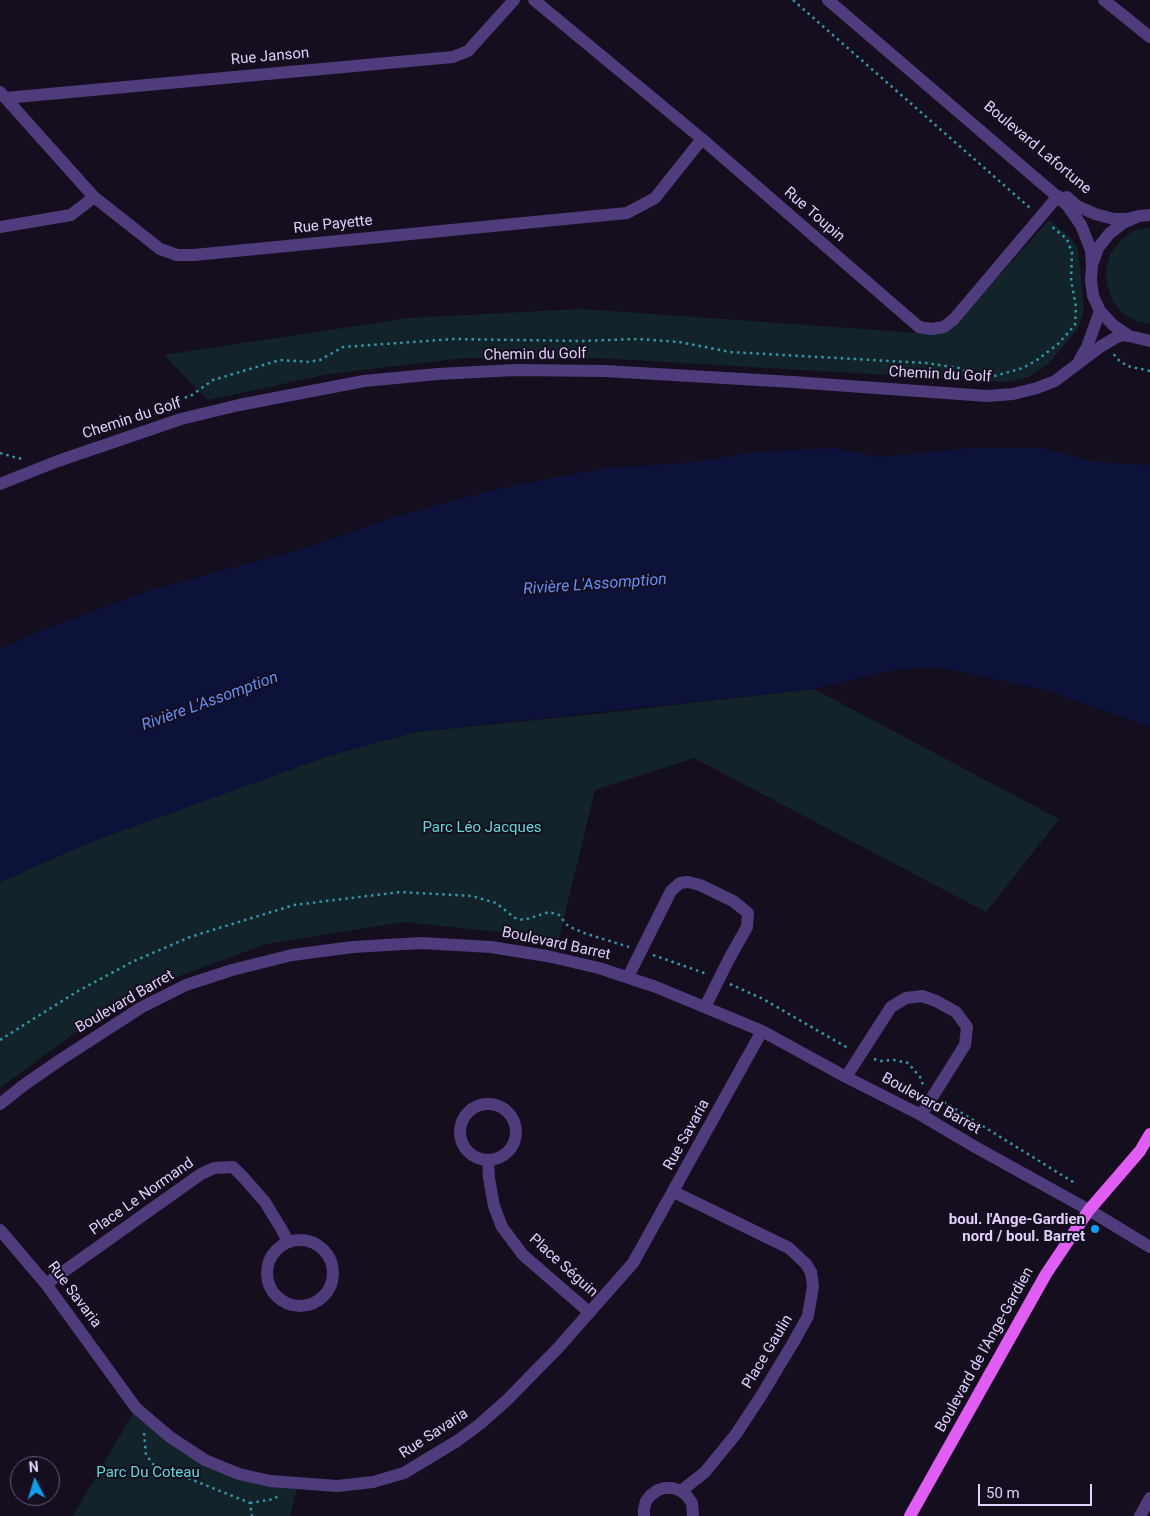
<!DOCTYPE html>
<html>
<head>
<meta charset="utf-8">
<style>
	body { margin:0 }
	#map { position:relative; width:1150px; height:1516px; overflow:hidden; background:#150e1f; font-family:Roboto,sans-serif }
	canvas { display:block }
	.north { position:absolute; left:10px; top:1456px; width:50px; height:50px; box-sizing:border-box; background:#150e1f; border:1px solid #665c77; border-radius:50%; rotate:355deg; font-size:14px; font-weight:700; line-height:20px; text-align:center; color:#dfd0fc }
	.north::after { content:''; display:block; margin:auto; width:18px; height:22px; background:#0f9ee9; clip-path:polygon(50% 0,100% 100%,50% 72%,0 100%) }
	.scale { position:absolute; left:978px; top:1484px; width:114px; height:22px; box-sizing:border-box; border:2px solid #dfd0fc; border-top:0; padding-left:6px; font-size:15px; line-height:18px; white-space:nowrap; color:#dfd0fc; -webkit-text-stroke:4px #150e1f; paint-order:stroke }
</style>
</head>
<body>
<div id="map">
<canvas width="1150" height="1516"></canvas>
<div class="north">N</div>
<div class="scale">50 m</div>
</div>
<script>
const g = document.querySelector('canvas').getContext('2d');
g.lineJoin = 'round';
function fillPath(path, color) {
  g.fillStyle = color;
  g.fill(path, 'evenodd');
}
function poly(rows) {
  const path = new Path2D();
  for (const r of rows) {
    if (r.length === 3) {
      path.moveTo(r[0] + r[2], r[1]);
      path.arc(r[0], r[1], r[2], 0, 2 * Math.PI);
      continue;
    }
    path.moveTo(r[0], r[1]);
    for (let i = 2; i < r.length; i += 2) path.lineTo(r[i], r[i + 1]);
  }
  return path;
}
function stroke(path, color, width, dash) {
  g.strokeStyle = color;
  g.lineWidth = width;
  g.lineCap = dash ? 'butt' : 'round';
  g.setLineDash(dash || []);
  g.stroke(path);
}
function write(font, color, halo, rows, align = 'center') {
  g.font = font + ' Roboto,sans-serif';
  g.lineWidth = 4;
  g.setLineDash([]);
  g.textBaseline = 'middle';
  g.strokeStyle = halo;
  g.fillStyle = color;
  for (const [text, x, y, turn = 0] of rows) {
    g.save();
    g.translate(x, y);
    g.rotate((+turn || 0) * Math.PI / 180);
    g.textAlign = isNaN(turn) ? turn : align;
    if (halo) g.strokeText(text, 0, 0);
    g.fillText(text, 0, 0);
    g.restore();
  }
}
fillPath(poly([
	[1049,220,1071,238,1078,249,1084,309,1078,329,1048,364,1029,377,1007,382,598,358,464,358,329,374,208,400,164,355,409,318,581,309,932,334,953,327],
	[1150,227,1150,324,1136,321,1122,313,1112,300,1107,286,1106,270,1110,254,1120,241,1133,231],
	[814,689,1059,819,986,912,694,758,595,790,559,938,404,922,266,944,125,996,0,1088,0,882,88,843,328,756,415,732,596,714],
	[136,1408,205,1460,298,1484,290,1516,73,1516]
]), '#122429');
fillPath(poly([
	[834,448,878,457,971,448,1043,448,1095,462,1150,465,1150,727,1050,691,938,667,893,670,814,689,415,732,328,756,88,843,0,882,0,649,40,631,151,590,310,547,397,516,502,488,606,468,686,463,759,452]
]), '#0c123a');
stroke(poly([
	[793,0,1030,208],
	[1114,354,1116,358,1127,366,1150,371],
	[112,426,192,395,213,380,280,360,309,362,320,360,343,347,454,339,580,341,638,339,679,342,730,352,926,363,959,368,975,376,991,377,1023,368,1037,360,1058,344,1075,325,1076,307,1071,280,1072,253,1067,239,1051,226],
	[0,453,17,458,25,459],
	[653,955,707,974],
	[730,984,763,999,848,1048],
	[0,1040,78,991,134,961,190,937,294,905,400,892,472,896,496,903,515,918,524,920,549,912,559,915,568,926,584,933,629,947],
	[874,1059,881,1061,894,1060,908,1063,920,1077,923,1085],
	[944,1102,1073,1182,1074,1185],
	[144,1433,146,1455,153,1464,250,1503,252,1516],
	[250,1503,274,1499,279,1495]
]), '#3595aa', 2.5, [2.5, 4]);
stroke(poly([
	[534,0,702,139,919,327,931,329,944,327,954,319,1058,196],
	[828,0,1067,205,1081,225,1091,250,1092,265],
	[1104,0,1150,37],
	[0,92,94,197,160,249,177,255,194,255,627,213,655,198,702,139],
	[5,98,453,57,468,51,514,0],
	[1067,197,1077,206,1095,214,1114,219,1126,219,1139,216],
	[1150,215,1139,216,1123,223,1109,234,1098,248,1092,265,1091,280,1093,296,1100,311,1113,325,1129,336,1150,341],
	[0,227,71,215,94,197],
	[1080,359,1087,347,1100,311],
	[0,484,58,461,181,419,239,405,364,381,438,374,515,370,605,371,793,382,987,396,1013,394,1037,388,1055,381,1100,347,1115,338,1123,335,1129,336],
	[628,977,671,891,680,883,688,882,700,885,733,901,748,913,747,927,729,959,705,1007],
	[846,1077,891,1007,906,998,922,996,936,1001,956,1012,967,1027,965,1045,921,1115],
	[0,1104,24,1085,60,1060,142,1007,186,985,232,970,292,955,353,947,421,943,491,947,547,956,599,968,656,987,762,1031,846,1077,921,1115,977,1148,1089,1210,1150,1247],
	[488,1132,28],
	[488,1160,489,1178,494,1206,502,1227,523,1255,589,1312],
	[674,1192,789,1248,806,1264,811,1272,813,1286,808,1316,793,1343,761,1396,736,1434,705,1472,681,1491],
	[0,1230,46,1284,136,1408,170,1437,205,1460,239,1474,270,1481,337,1486,373,1482,404,1473,457,1441,480,1424,507,1400,558,1348,633,1263,762,1031],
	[300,1273,33],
	[46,1284,201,1174,214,1168,233,1167,243,1177,265,1202,282,1230,288,1242],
	[644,1516,644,1509,646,1501,651,1495,658,1490,665,1488,673,1488,681,1491,687,1496,692,1503,693,1516],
	[1140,1516,1150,1498]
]), '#4e3c7c', 12);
stroke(poly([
	[910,1516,1046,1274,1089,1210,1140,1151,1150,1134]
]), '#e15ef5', 12);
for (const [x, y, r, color] of [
	[1095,1229,5,"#0f9ee9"]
]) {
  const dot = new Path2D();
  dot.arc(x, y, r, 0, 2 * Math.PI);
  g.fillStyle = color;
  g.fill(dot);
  stroke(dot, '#150e1f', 2);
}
write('15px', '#dfd0fc', '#150e1f', [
	["Rue Janson",270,57,-5],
	["Boulevard Lafortune",1037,148,40],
	["Rue Toupin",814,215,41],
	["Rue Payette",333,225,-6],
	["Chemin du Golf",535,355,-1],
	["Chemin du Golf",940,375,3],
	["Chemin du Golf",132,419,-18],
	["Boulevard Barret",556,944,12],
	["Boulevard Barret",125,1002,-30],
	["Boulevard Barret",931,1104,29],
	["Rue Savaria",687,1135,-61],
	["Place Le Normand",142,1197,-35],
	["Place Séguin",563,1266,42],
	["Rue Savaria",74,1295,53],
	["Boulevard de l'Ange-Gardien",985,1350,-61],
	["Place Gaulin",768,1352,-59],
	["Rue Savaria",434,1434,-33]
]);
write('15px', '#61d7d6', '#150e1f', [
	["Parc Léo Jacques",482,828],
	["Parc Du Coteau",148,1473]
]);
write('bold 15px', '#dfd0fc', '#150e1f', [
	["boul. l'Ange-Gardien",1085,1220],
	["nord / boul. Barret",1085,1237]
], 'right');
write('italic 16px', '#648ff5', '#150e1f', [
	["Rivière L'Assomption",595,585,-4],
	["Rivière L'Assomption",210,702,-20]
]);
</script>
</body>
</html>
